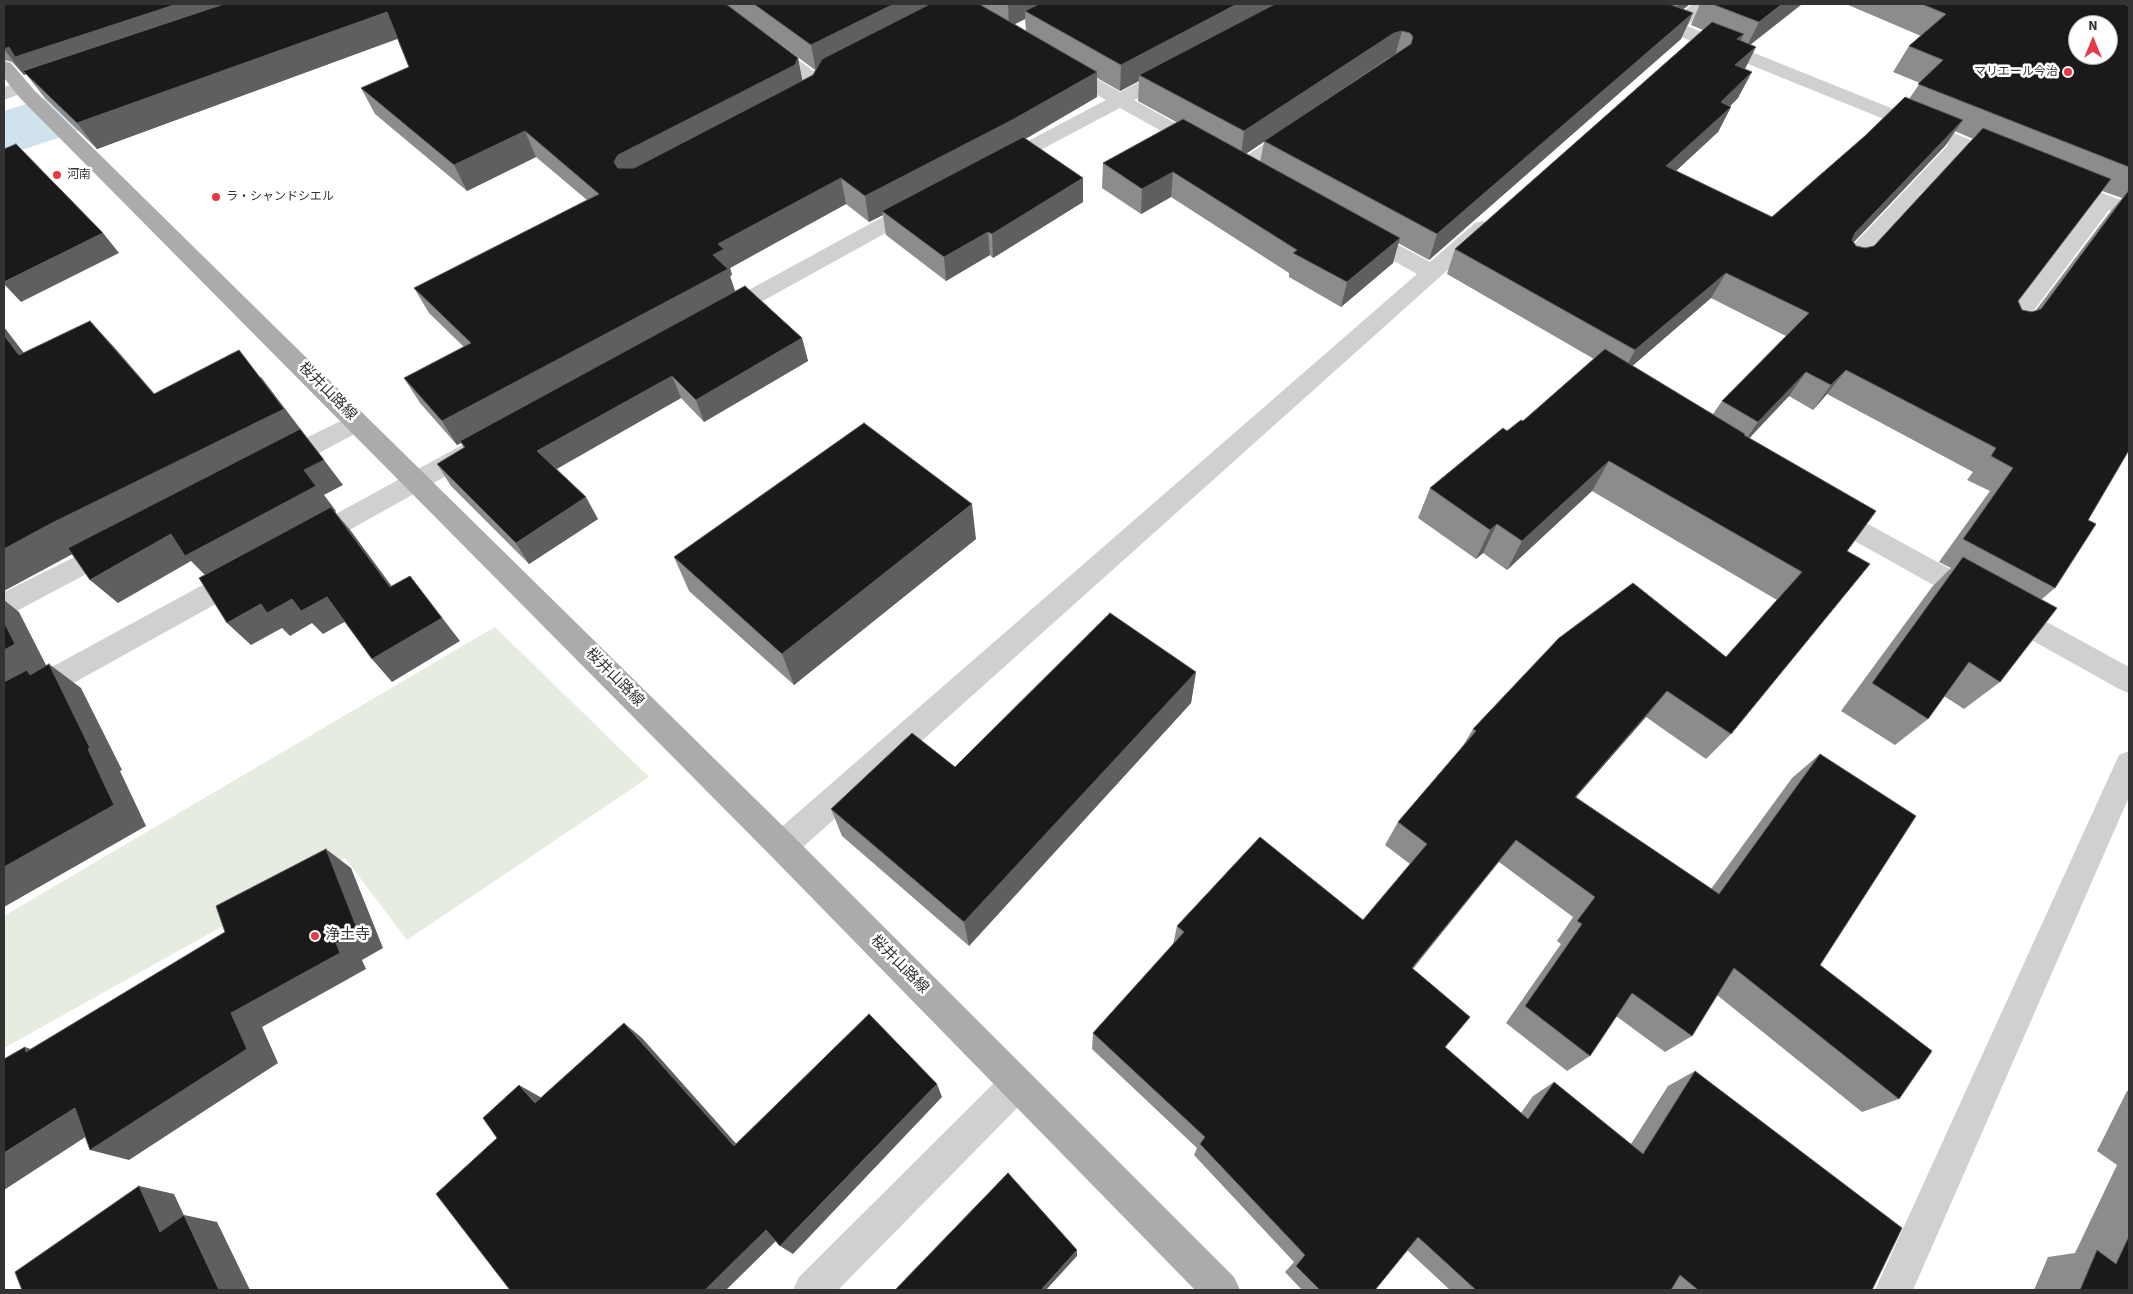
<!DOCTYPE html>
<html>
<head>
<meta charset="utf-8">
<style>
	body { margin:0 }
	#map { position:relative; width:2133px; height:1294px; overflow:hidden; background:#fff; font-family:"Source Sans 3",sans-serif }
	canvas { display:block }
	.frame { position:absolute; inset:0; border:5px solid #333; pointer-events:none }
	.north { position:absolute; left:2068px; top:15px; width:50px; height:50px; box-sizing:border-box; background:#fff; border:1px solid #adadad; border-radius:50%; rotate:0deg; font-size:14px; font-weight:700; line-height:20px; text-align:center; color:#333 }
	.north::after { content:''; display:block; margin:auto; width:18px; height:22px; background:#e63946; clip-path:polygon(50% 0,100% 100%,50% 72%,0 100%) }
</style>
</head>
<body>
<div id="map">
<canvas width="2133" height="1294"></canvas>
<div class="frame"></div>
<div class="north">N</div>
</div>
<script>
const g = document.querySelector('canvas').getContext('2d');
g.lineJoin = 'round';
function fillPath(path, color) {
  g.fillStyle = color;
  g.fill(path, 'evenodd');
}
function poly(rows) {
  const path = new Path2D();
  for (const r of rows) {
    path.moveTo(r[0], r[1]);
    for (let i = 2; i < r.length; i += 2) path.lineTo(r[i], r[i + 1]);
  }
  return path;
}
function stroke(path, color, width, dash) {
  g.strokeStyle = color;
  g.lineWidth = width;
  g.lineCap = dash ? 'butt' : 'round';
  g.setLineDash(dash || []);
  g.stroke(path);
}
function write(font, color, halo, rows, align = 'center') {
  g.font = font + ' "Source Sans 3","Noto Sans JP",sans-serif';
  g.lineWidth = 5;
  g.setLineDash([]);
  g.textBaseline = 'middle';
  g.strokeStyle = halo;
  g.fillStyle = color;
  for (const [text, x, y, turn = 0] of rows) {
    g.save();
    g.translate(x, y);
    g.rotate((+turn || 0) * Math.PI / 180);
    g.textAlign = isNaN(turn) ? turn : align;
    if (halo) g.strokeText(text, 0, 0);
    g.fillText(text, 0, 0);
    g.restore();
  }
}
fillPath(poly([
	[495,627,649,777,407,940,345,858,4,1048,4,916]
]), '#e6ecdf');
fillPath(poly([
	[332,4,425,4,416,17,28,148,4,154,4,111,332,4]
]), '#cfe2ee');
fillPath(poly([
	[702,4,722,4,823,78,825,82,823,86,816,88,809,86,702,4],
	[1607,4,1631,4,1672,20,1693,4,1713,4,1687,26,2008,155,2011,159,2008,163,2001,165,1964,151,1855,270,1847,272,1839,270,1836,265,1839,260,1948,145,1610,8,1607,4],
	[1065,63,1072,65,1120,92,1164,69,1171,67,1178,69,1180,73,1178,77,1134,100,1209,142,1212,146,1209,150,1202,152,1195,150,1120,108,1008,167,1001,169,994,167,991,163,994,159,1106,100,1058,73,1056,69,1058,65,1065,63],
	[21,81,28,83,30,87,28,91,4,100,4,87,21,81],
	[1292,128,1299,130,1302,134,1299,138,1248,172,1241,174,1234,172,1231,168,1234,164,1285,130,1292,128],
	[2062,178,2129,203,2129,218,2109,210,2017,333,2009,335,2001,333,1998,327,2001,321,2092,204,2055,189,2052,184,2055,179,2062,178],
	[917,200,924,202,927,207,924,212,730,319,722,322,714,319,711,314,714,309,910,202,917,200],
	[1482,221,1489,223,1493,228,1489,233,793,856,782,860,771,856,767,846,771,836,1417,274,1355,239,1351,234,1355,229,1362,227,1369,229,1430,262,1475,223,1482,221],
	[357,413,366,416,369,422,366,428,289,469,280,471,271,469,268,462,271,455,357,413],
	[471,442,480,445,483,451,480,457,319,547,310,550,301,547,297,540,301,533,462,445,471,442],
	[1828,504,1837,507,2129,667,2129,693,2119,689,1819,521,1815,514,1819,507,1828,504],
	[113,538,122,541,126,548,122,555,13,613,4,616,4,592,113,538],
	[241,566,250,569,254,577,250,585,14,716,4,719,4,693,232,569,241,566],
	[2129,751,2129,797,1913,1290,1875,1290,2119,755,2129,751],
	[1017,1067,1029,1072,1034,1084,1029,1096,838,1290,793,1290,799,1277,1005,1072,1017,1067]
]), '#d0d0d0');
fillPath(poly([
	[4,61,11,63,34,90,793,836,1234,1277,1240,1290,1195,1290,771,856,20,98,4,78,4,61]
]), '#ababab');
fillPath(poly([
	[4,4,1690,4,1683,9,1693,13,1681,39,1429,260,1398,243,1393,263,1341,307,1289,277,1289,273,1171,197,1141,214,1102,188,1103,163,1178,123,1138,101,1139,81,1120,91,1097,78,1097,97,1025,139,1083,202,993,258,990,255,946,281,886,235,883,215,869,222,846,204,730,268,732,275,730,276,735,291,802,338,808,361,704,422,681,398,557,469,598,519,529,564,451,486,437,464,464,448,461,443,457,445,420,403,404,378,464,347,429,313,414,288,587,200,536,157,467,191,375,114,361,88,409,67,398,38,97,149,44,97,26,74,24,75,12,62,4,60],
	[1025,19,1026,31,1015,24],
	[760,29,815,70,813,75,802,81,798,58],
	[1264,142,1260,162,1246,154],
	[1700,4,1802,4,1750,45,1738,98,1730,106,1731,107,1718,132,1676,171,1772,217,1909,99,1920,83,1893,72,1909,46,1921,36,1846,4,2124,4,2129,6,2129,450,2088,520,2055,588,2042,599,2000,682,1964,709,1944,696,1928,719,1895,745,1841,711,1932,587,1951,568,1939,562,1990,491,1967,480,1973,472,1827,394,1813,410,1789,396,1749,438,1847,551,1731,734,1706,759,1646,717,1576,797,1711,889,1792,778,1820,754,1820,965,1899,1099,1862,1112,1717,995,1692,1036,1665,1052,1616,1016,1590,1056,1567,1071,1506,1023,1561,944,1557,941,1573,917,1499,862,1413,969,1445,1047,1521,1113,1533,1096,1554,1082,1631,1144,1668,1086,1695,1071,1872,1290,1450,1290,1407,1250,1375,1290,1302,1290,1285,1272,1294,1262,1194,1155,1197,1148,1092,1049,1093,1033,1173,945,1177,926,1363,920,1410,864,1385,845,1398,822,1461,749,1473,729,1726,657,1777,600,1592,491,1507,570,1483,553,1476,559,1418,518,1430,488,1507,431,1523,421,1594,359,1447,274,1455,249,1703,30,1691,25],
	[1955,131,1973,139,1874,246,1865,248,1856,246,1853,242,1945,146],
	[2102,191,2122,198,2110,212,2036,310,2032,312,2022,310,2018,301],
	[1711,298,1786,336,1722,401,1713,414,1632,366],
	[976,539,794,685,689,591,674,557],
	[1196,672,1191,703,969,946,842,836,831,809,955,767],
	[2127,1091,2129,1091,2129,1290,2034,1290,2048,1257,2075,1253,2117,1165,2097,1151]
]), '#8c8c8c');
fillPath(poly([
	[177,4,268,4,23,71,26,74,24,75,4,49,9,47],
	[894,4,947,4,816,71,811,45],
	[1008,4,1056,4,1025,11,1025,19,1009,27],
	[1237,4,1282,4,1139,75,1139,81,1120,91,1121,65],
	[1678,4,1690,4,1672,18],
	[1782,4,1802,4,1746,48,1759,22],
	[387,12,400,38,97,149,77,123],
	[1693,13,1681,39,1429,260,1437,234],
	[1402,31,1395,56,1388,58,1241,157,1244,131,1394,33],
	[1744,34,1731,60,1737,39],
	[1756,47,1743,73,1735,65],
	[798,58,803,84,627,180,614,162,618,155],
	[1097,72,1097,97,1015,145,882,211,883,215,869,222,865,196],
	[1752,72,1738,98,1717,119,1731,107,1718,132,1653,192,1666,166,1721,102],
	[1963,120,1945,146,1838,259,1855,233],
	[525,131,536,157,467,191,454,165],
	[1173,172,1171,197,1141,214,1142,189],
	[841,178,846,204,730,268,732,275,730,276,736,294,460,441,461,443,457,445,442,421,713,255,718,244],
	[1083,178,1083,202,993,258,992,234],
	[988,232,990,255,946,281,944,257],
	[103,233,119,253,21,302,4,284,4,282],
	[1400,238,1393,263,1341,307,1347,282],
	[1726,273,1711,298,1622,375,1635,350],
	[90,321,115,348,178,421,154,394],
	[4,327,47,383,19,355,4,335],
	[802,338,808,361,704,422,696,400],
	[1846,370,1827,394,1813,410,1831,385],
	[1806,372,1789,396,1741,447,1758,422],
	[672,376,681,398,549,473,537,451],
	[261,377,343,485,324,495,336,511,335,512,351,531,410,611,390,587,209,579,191,561,118,603,90,580,171,534,316,486,80,550,4,591,4,549],
	[1609,461,1592,491,1507,570,1522,541],
	[586,497,598,519,529,564,516,543],
	[972,504,976,539,794,685,782,654],
	[1497,524,1483,553,1476,559,1490,530],
	[410,576,460,641,392,682,372,659],
	[327,597,348,620,323,634,312,623,290,636,282,628,251,645,227,623,261,604,292,599],
	[4,600,19,612,47,667,4,691],
	[49,664,81,688,122,770,120,771,146,826,4,907,4,867],
	[1196,672,1191,703,969,946,964,922],
	[1667,691,1646,717,1556,820,1575,797],
	[326,849,351,868,383,948,362,960,366,969,262,1027,278,1063,129,1160,90,1150,231,1013,336,943],
	[624,1023,642,1038,748,1157,734,1146],
	[25,1047,64,1061,26,1052],
	[937,1084,942,1097,793,1254,780,1246],
	[519,1085,542,1098,535,1103],
	[75,1108,113,1119,4,1190,4,1153],
	[139,1186,174,1194,195,1239,160,1232],
	[184,1215,217,1222,250,1290,219,1290],
	[766,1230,779,1238,726,1290,705,1290],
	[1077,1250,1077,1256,1046,1290,1041,1290]
]), '#5f5f5f');
const building = poly([
	[4,4,177,4,15,57,9,47,4,49,4,4],
	[224,4,726,4,798,58,795,65,618,155,614,162,618,168,634,168,813,75,822,59,930,4,979,4,1097,72,1014,119,865,196,841,178,718,244,724,249,713,255,728,269,442,421,404,378,471,343,414,288,599,194,525,131,454,165,361,88,409,67,387,12,77,123,23,71,224,4],
	[754,4,894,4,811,45,754,4],
	[1039,4,1237,4,1121,65,1025,11,1039,4],
	[1275,4,1669,4,1693,13,1437,234,1264,141,1411,44,1413,37,1410,33,1402,31,1394,33,1244,131,1139,75,1275,4],
	[1712,4,1782,4,1759,22,1712,4],
	[1922,4,2124,4,2129,6,2129,167,1918,84,1943,60,1909,46,1946,14,1922,4],
	[2078,25,2108,25,2108,55,2078,55,2078,25],
	[1712,22,1744,34,1737,39,1756,47,1735,65,1752,72,1721,102,1731,107,1666,166,1772,217,1866,135,1905,97,1963,120,1855,233,1852,240,1856,246,1865,248,1874,246,1983,128,2111,179,2018,301,2022,310,2032,312,2041,309,2129,190,2129,450,2088,520,2096,524,2055,588,1963,539,2013,468,1991,456,1996,448,1846,370,1831,385,1806,372,1758,422,1722,401,1809,313,1726,273,1635,350,1455,249,1712,22],
	[1183,119,1400,238,1347,282,1293,253,1297,250,1173,172,1142,189,1103,163,1183,119],
	[1023,137,1083,178,992,234,988,232,944,257,882,211,1023,137],
	[16,144,103,233,4,282,4,149,16,144],
	[745,286,802,338,696,400,672,376,537,451,586,497,516,543,437,464,465,447,460,441,745,286],
	[90,321,154,394,239,350,284,409,50,524,4,549,4,335,19,355,90,321],
	[1605,349,1745,434,1744,435,1876,511,1847,551,1870,564,1731,734,1667,691,1575,797,1719,894,1820,754,1916,816,1820,965,1932,1051,1899,1099,1734,968,1692,1036,1632,993,1590,1056,1525,1006,1582,924,1577,921,1595,897,1516,840,1412,968,1470,1017,1445,1047,1528,1119,1554,1082,1643,1154,1695,1071,1902,1228,1872,1290,1698,1290,1680,1275,1671,1290,1476,1290,1418,1237,1375,1290,1320,1290,1296,1266,1305,1255,1200,1144,1205,1137,1093,1033,1184,932,1177,926,1260,837,1363,920,1427,844,1398,822,1476,731,1473,729,1559,638,1633,583,1726,657,1802,572,1609,461,1522,541,1497,524,1490,530,1430,488,1503,428,1507,431,1521,420,1523,421,1605,349],
	[864,423,972,504,782,654,674,557,864,423],
	[300,429,324,460,304,470,316,486,185,556,171,534,90,580,68,548,300,429],
	[331,507,390,587,410,576,442,618,372,659,327,597,301,611,292,599,267,613,261,604,227,623,199,578,331,507],
	[1963,557,2057,608,2000,682,1969,662,1928,719,1872,683,1963,557],
	[1110,613,1196,672,964,922,831,809,912,733,955,767,1110,613],
	[4,622,15,644,4,650,4,622],
	[49,664,90,748,88,749,114,805,4,867,4,682,27,670,30,675,49,664],
	[326,849,358,931,336,943,340,953,231,1013,247,1049,90,1150,75,1108,4,1153,4,1059,25,1047,26,1052,225,932,216,906,326,849],
	[869,1014,937,1084,780,1246,766,1230,705,1290,510,1290,436,1194,497,1138,483,1118,519,1085,535,1103,624,1023,734,1146,869,1014],
	[1008,1173,1077,1250,1041,1290,895,1290,1008,1173],
	[139,1186,160,1232,184,1215,219,1290,22,1290,15,1272,139,1186],
	[2129,1236,2129,1290,2080,1290,2097,1250,2116,1264,2129,1236]
]);
fillPath(building, '#1a1a1a');
stroke(building, '#5f5f5f', 1);
for (const [x, y, r, color] of [
	[2068,72,5,"#e63946"],
	[57,175,5,"#e63946"],
	[216,197,5,"#e63946"],
	[315,936,5,"#e63946"]
]) {
  const dot = new Path2D();
  dot.arc(x, y, r, 0, 2 * Math.PI);
  g.fillStyle = color;
  g.fill(dot);
  stroke(dot, '#fff', 2);
}
write('12px', '#333', '#fff', [
	["マリエール今治",2058,72,"right"],
	["河南",67,175],
	["ラ・シャンドシエル",226,197]
], 'left');
write('15px', '#333', '#fff', [
	["桜井山路線",327,392,45],
	["桜井山路線",614,678,45],
	["桜井山路線",899,965,45]
]);
write('15px', '#333', '#fff', [
	["浄土寺",325,936]
], 'left');
</script>
</body>
</html>
